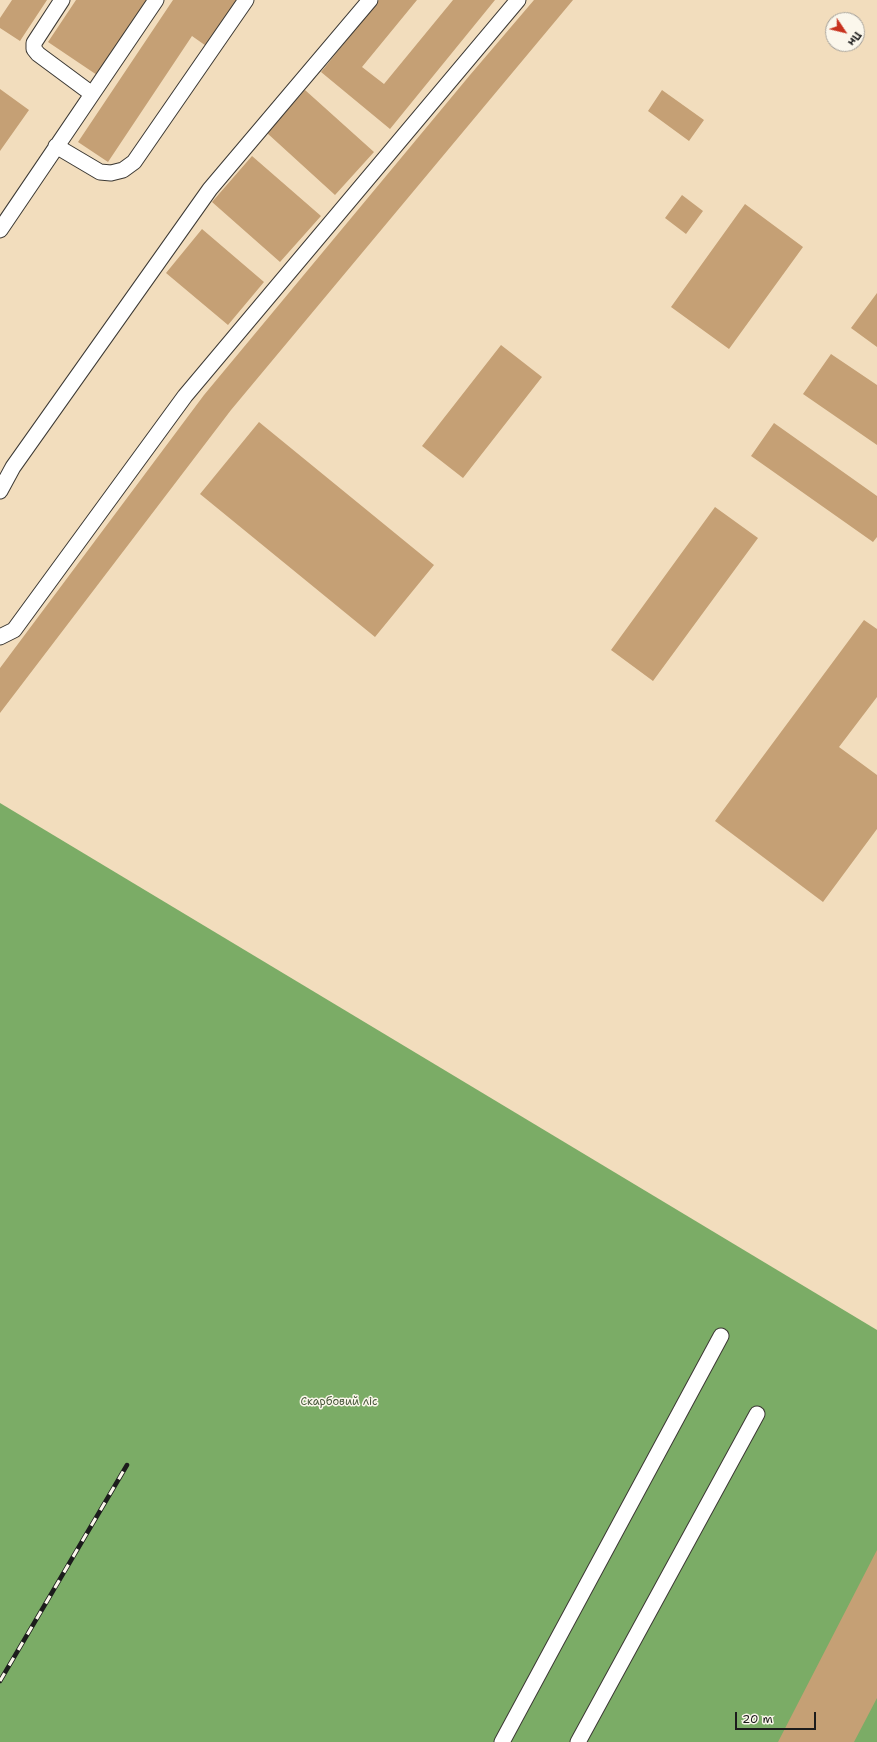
<!DOCTYPE html>
<html>
<head>
<meta charset="utf-8">
<style>
	body { margin:0 }
	#map { position:relative; width:877px; height:1742px; overflow:hidden; background:#f2ddbd; font-family:"Shantell Sans",sans-serif }
	canvas { display:block }
	.north { position:absolute; left:825px; top:12px; width:40px; height:40px; box-sizing:border-box; background:#fbf7ec; border:1px solid #a29f99; border-radius:50%; rotate:125deg; font-size:11px; font-weight:700; line-height:16px; text-align:center; color:#1c1c1c }
	.north::after { content:''; display:block; margin:auto; width:14px; height:18px; background:#c8321e; clip-path:polygon(50% 0,100% 100%,50% 72%,0 100%) }
	.scale { position:absolute; left:735px; top:1712px; width:81px; height:18px; box-sizing:border-box; border:2px solid #1c1c1c; border-top:0; padding-left:5px; font-size:12px; line-height:14px; white-space:nowrap; color:#1c1c1c; -webkit-text-stroke:3px #fbf7ec; paint-order:stroke }
</style>
</head>
<body>
<div id="map">
<canvas width="877" height="1742"></canvas>
<div class="north">Пн</div>
<div class="scale">20 m</div>
</div>
<script>
const g = document.querySelector('canvas').getContext('2d');
g.lineJoin = 'round';
function fillPath(path, color) {
  g.fillStyle = color;
  g.fill(path, 'evenodd');
}
function poly(rows) {
  const path = new Path2D();
  for (const r of rows) {
    path.moveTo(r[0], r[1]);
    for (let i = 2; i < r.length; i += 2) path.lineTo(r[i], r[i + 1]);
  }
  return path;
}
function stroke(path, color, width, dash) {
  g.strokeStyle = color;
  g.lineWidth = width;
  g.lineCap = dash ? 'butt' : 'round';
  g.setLineDash(dash || []);
  g.stroke(path);
}
function write(font, color, halo, rows, align = 'center') {
  g.font = font + ' "Shantell Sans",sans-serif';
  g.lineWidth = 3;
  g.setLineDash([]);
  g.textBaseline = 'middle';
  g.strokeStyle = halo;
  g.fillStyle = color;
  for (const [text, x, y, turn = 0] of rows) {
    g.save();
    g.translate(x, y);
    g.rotate((+turn || 0) * Math.PI / 180);
    g.textAlign = isNaN(turn) ? turn : align;
    if (halo) g.strokeText(text, 0, 0);
    g.fillText(text, 0, 0);
    g.restore();
  }
}
fillPath(poly([
	[0,803,877,1330,877,1742,0,1742]
]), '#7bac66');
fillPath(poly([
	[12,0,47,0,20,41,0,28,0,18],
	[76,0,147,0,97,75,48,42],
	[173,0,237,0,240,2,209,48,192,36,108,162,78,142],
	[379,0,417,0,362,67,384,84,453,0,495,0,390,129,321,72],
	[534,0,573,0,231,410,0,713,0,668,204,395,470,75],
	[0,89,29,110,0,151],
	[305,90,374,152,335,195,267,133],
	[662,90,704,120,689,141,648,111],
	[252,156,321,216,280,262,212,202],
	[682,195,703,211,686,234,665,218],
	[745,204,803,247,729,349,671,307],
	[202,229,264,282,228,325,166,273],
	[877,293,877,347,851,328],
	[501,345,542,377,463,478,422,446],
	[831,354,877,385,877,445,803,394],
	[259,422,434,565,375,637,200,494],
	[774,423,877,496,877,537,873,542,751,456],
	[715,507,758,538,653,681,611,650],
	[864,620,877,629,877,697,839,747,877,775,877,829,823,902,715,821],
	[877,1550,877,1698,854,1742,778,1742]
]), '#c5a075');
const lane = poly([
	[62,0,34,43,34,49,38,54,92,94],
	[56,146,100,172,111,173,123,170,134,162,246,0],
	[0,230,156,0],
	[0,491,13,467,210,189,370,0],
	[0,637,14,630,185,396,518,0],
	[502,1742,721,1336],
	[578,1742,757,1414]
]);
stroke(lane, '#3c3934', 17);
stroke(lane, '#fff', 15);
const rail = poly([
	[0,1681,127,1465]
]);
stroke(rail, '#1c1c1c', 4.5);
stroke(rail, '#fbf7ec', 3, [9]);
write('11px', '#48583b', '#fbf7ec', [
	["Скарбовий ліс",339,1402]
]);
</script>
</body>
</html>
